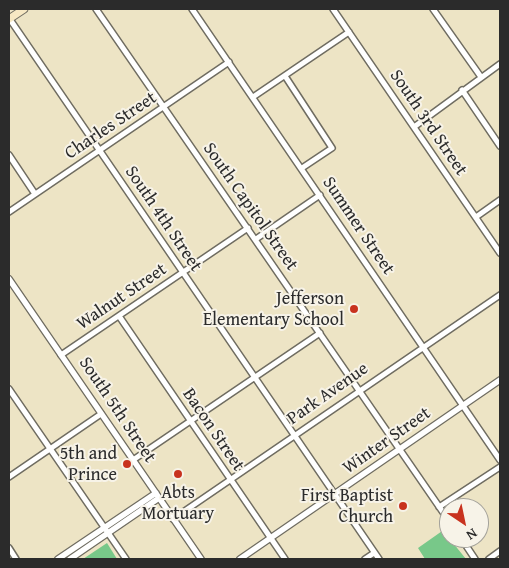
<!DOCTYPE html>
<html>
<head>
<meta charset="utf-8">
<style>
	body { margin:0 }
	#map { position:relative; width:509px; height:568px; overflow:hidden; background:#ede4c5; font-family:"Gentium Book Plus",serif }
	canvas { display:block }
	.frame { position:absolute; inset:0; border:10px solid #2b2b2b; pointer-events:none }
	.north { position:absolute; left:439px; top:498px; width:50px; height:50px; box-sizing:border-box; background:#f7f3e8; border:1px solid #a5a39c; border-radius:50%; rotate:146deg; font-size:14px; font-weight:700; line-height:20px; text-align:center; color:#2b2b2b }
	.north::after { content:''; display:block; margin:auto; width:18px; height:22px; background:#c8321e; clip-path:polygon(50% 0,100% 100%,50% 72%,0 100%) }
</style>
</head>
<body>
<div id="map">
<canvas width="509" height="568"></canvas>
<div class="frame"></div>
<div class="north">N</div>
</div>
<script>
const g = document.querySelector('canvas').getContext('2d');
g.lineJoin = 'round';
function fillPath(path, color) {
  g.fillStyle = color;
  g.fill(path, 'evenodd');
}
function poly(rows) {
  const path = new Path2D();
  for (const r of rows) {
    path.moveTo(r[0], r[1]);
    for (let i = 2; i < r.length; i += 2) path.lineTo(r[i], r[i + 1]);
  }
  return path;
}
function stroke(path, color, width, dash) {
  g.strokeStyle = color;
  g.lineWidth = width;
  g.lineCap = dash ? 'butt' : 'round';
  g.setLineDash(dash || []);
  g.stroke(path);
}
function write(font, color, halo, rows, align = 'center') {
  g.font = font + ' "Gentium Book Plus",serif';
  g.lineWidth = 4;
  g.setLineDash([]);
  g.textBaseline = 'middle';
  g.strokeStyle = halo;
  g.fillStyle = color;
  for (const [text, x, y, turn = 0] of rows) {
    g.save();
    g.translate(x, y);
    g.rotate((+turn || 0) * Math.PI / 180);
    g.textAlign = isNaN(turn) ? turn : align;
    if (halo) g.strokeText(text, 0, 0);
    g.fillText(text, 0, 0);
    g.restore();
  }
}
fillPath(poly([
	[445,529,449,538,466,559,425,559,418,548],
	[107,543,117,559,83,559]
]), '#78c889');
const minor = poly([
	[96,9,449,521],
	[192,9,500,460],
	[333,9,500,253],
	[433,9,481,77],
	[9,18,379,559],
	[285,76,332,148,302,168],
	[462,90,500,146],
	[253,97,349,32],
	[414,127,500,64],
	[9,155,35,194],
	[9,212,229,62],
	[476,217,500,200],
	[256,239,320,195],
	[119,316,285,559],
	[61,355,248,228],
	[9,389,126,559],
	[133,460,320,333],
	[9,477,101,414],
	[439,507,500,467],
	[173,519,500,295],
	[461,538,475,559],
	[9,548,16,559],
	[365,559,374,553],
	[489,559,500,551]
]);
const tertiary = poly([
	[9,279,201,559],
	[58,559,156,493],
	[70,559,159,498],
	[240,559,500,380]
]);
const secondary = poly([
	[9,19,24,9]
]);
stroke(minor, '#6f6c61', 8);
stroke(tertiary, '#6f6c61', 8);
stroke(secondary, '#6f6c61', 9);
stroke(minor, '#fff', 5);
stroke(tertiary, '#fff', 5.5);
stroke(secondary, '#f7e8c3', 7);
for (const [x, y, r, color] of [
	[354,309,5,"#c8321e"],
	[127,464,5,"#c8321e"],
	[178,474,5,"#c8321e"],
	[403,506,5,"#c8321e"]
]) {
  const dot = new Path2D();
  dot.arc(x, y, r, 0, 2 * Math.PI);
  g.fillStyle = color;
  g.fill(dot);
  stroke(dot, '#f7f3e8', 2);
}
write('18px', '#2b2b2b', '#f7f3e8', [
	["South 3rd Street",428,123,56],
	["Charles Street",111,126,-34],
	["South Capitol Street",250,207,55],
	["South 4th Street",163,219,56],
	["Summer Street",358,226,56],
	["Walnut Street",122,297,-34],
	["Park Avenue",328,394,-35],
	["South 5th Street",117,410,56],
	["Bacon Street",213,430,56],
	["Winter Street",387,441,-35]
]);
write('18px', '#2b2b2b', '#f7f3e8', [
	["Jefferson",344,299],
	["Elementary School",344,320],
	["5th and",117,454],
	["Prince",117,475],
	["Abts",178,493,"center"],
	["Mortuary",178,514,"center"],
	["First Baptist",393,496],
	["Church",393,517]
], 'right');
</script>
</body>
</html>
